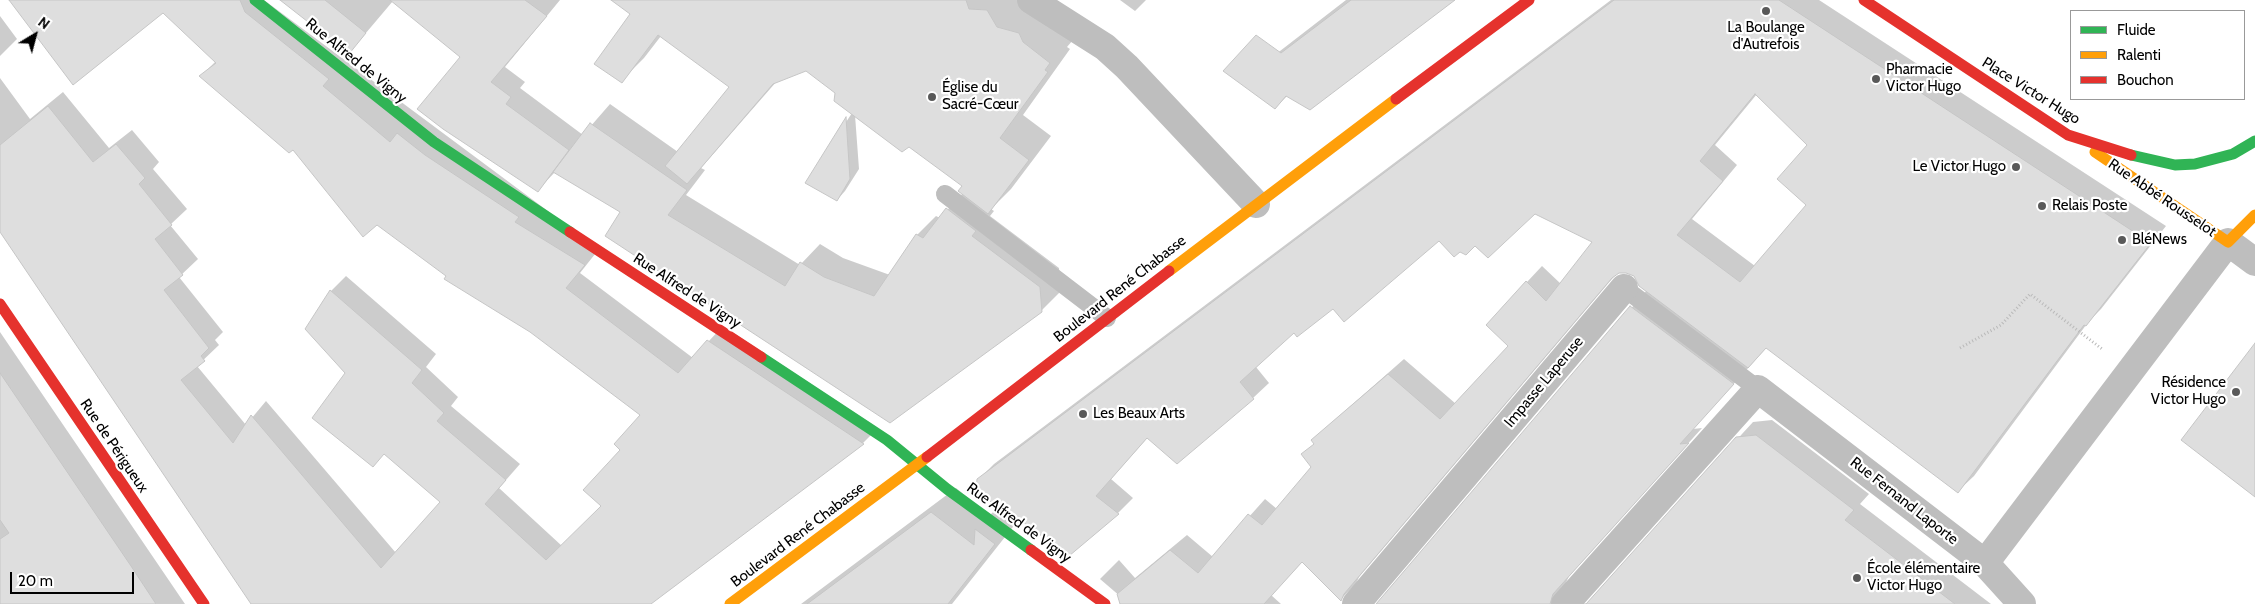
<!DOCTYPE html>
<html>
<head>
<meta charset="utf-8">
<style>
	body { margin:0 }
	#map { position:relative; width:2255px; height:604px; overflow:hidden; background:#fff; font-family:Cabin,sans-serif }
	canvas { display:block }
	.legend { position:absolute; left:2070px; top:10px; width:175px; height:90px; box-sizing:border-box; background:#fff; border:1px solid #999; margin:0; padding:6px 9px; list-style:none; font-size:15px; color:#000 }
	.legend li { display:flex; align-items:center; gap:10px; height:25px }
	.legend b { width:25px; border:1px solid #999 }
	.north { position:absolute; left:10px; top:10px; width:50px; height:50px; -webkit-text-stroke:4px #fff; paint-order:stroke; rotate:37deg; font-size:14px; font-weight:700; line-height:20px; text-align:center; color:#000 }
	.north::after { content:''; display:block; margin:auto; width:18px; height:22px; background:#000; clip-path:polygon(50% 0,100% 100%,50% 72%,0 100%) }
	.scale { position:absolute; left:10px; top:572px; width:124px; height:22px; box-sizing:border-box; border:2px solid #000; border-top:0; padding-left:6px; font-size:15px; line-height:18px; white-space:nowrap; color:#000; -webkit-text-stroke:4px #fff; paint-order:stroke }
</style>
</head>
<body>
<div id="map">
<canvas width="2255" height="604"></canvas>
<ul class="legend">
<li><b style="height:6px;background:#30b455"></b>Fluide</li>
<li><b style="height:6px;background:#ff9f0a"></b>Ralenti</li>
<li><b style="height:6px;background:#e5322d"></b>Bouchon</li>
</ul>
<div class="north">N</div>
<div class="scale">20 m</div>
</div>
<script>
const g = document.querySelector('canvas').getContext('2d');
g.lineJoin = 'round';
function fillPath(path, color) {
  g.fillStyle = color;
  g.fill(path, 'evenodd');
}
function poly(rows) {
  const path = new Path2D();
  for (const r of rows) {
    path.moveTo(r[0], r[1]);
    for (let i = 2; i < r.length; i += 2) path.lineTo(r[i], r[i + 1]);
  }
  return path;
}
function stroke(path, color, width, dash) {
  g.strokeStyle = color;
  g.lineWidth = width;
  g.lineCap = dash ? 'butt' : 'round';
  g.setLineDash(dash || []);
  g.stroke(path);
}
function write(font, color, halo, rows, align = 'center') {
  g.font = font + ' Cabin,sans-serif';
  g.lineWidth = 4.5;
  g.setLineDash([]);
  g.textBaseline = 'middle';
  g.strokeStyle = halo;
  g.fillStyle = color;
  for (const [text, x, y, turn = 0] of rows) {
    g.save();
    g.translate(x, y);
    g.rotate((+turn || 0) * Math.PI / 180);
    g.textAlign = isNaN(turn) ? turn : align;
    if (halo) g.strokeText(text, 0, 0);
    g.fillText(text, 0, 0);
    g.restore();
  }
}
fillPath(poly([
	[28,0,264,0,599,249,580,273,693,358,723,326,878,428,863,443,649,604,252,604,0,230,0,78,30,119,63,92,109,148,132,130,159,162,153,169,187,209,170,225,198,259,179,277,223,332,215,340,219,345,197,366,246,425,266,401,396,553,442,502,347,373,307,329,331,291,346,276,436,354,426,367,458,397,451,406,520,464,499,488,562,546,603,506,622,450,642,415,201,76,216,61,163,11],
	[282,0,560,0,505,67,525,82,520,88,583,135,610,104,678,152,730,86,661,36,644,58,621,81,642,0,1018,0,1073,40,1067,47,1070,49,1023,115,1051,136,1011,189,991,209,994,211,990,216,1059,268,1061,291,1041,311,890,422,622,212,555,172,538,190,461,57,393,1,349,53],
	[806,69,837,93,852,113,806,183,837,200,845,191,859,169,855,115,909,146,964,186,963,193,940,218,936,216,917,235,890,275,843,258,820,244,800,265,686,195,705,170,701,168,777,81],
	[1120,0,1146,0,1135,11],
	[1346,0,1452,0,1287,96,1275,108,1258,68],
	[1611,0,1819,0,2166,226,2101,309,2089,321,1974,476,1958,491,1767,347,1693,429,1702,428,1569,576,1565,585,1578,604,1376,604,1647,290,1635,275,1626,271,1617,273,1359,577,1356,584,1341,599,1303,561,1271,595,1281,604,1121,604,1121,597,1100,579,1119,560,1135,578,1187,535,1213,557,1265,499,1277,509,1313,467,1303,455,1315,443,1312,440,1404,359,1456,404,1509,346,1527,282,1542,266,1561,284,1594,242,1535,213,1476,244,1439,239,1294,332,1256,367,1269,383,1253,398,1148,437,1111,479,1133,498,1118,513,1020,518,952,604,801,604,956,488,990,515,999,506,978,480,994,464],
	[1757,94,1809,145,1808,205,1755,266,1692,219,1737,165,1715,145],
	[0,16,17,39,0,56],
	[0,332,185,604,14,604,0,583],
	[1772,420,1869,494,1860,504,1991,604,1581,604,1587,603,1753,422]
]), '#0003');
const building = poly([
	[9,0,240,0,245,12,329,79,323,86,390,142,397,133,425,155,519,217,515,222,585,265,566,288,678,373,707,340,864,444,651,604,251,604,0,232,0,145,48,106,93,162,116,144,145,178,139,184,172,225,155,239,183,275,164,290,209,348,201,356,205,361,181,380,233,443,251,415,381,568,440,502,384,454,373,467,312,418,345,373,305,329,330,290,422,370,412,383,444,413,437,421,506,480,485,504,546,560,601,506,583,490,620,450,614,444,640,415,530,332,444,279,446,276,377,225,363,237,293,150,289,153,199,76,216,63,163,13,73,85,9,0],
	[280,0,325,0,366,33,349,54,280,0],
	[390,0,525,0,547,16,491,82,511,97,506,104,569,150,538,192,443,129,417,109,460,57,390,0],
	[611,0,966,0,969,9,987,10,997,27,1019,33,1023,42,1050,63,1045,70,1048,72,1000,138,1029,160,988,214,958,191,962,186,909,147,902,152,834,101,835,93,806,71,773,84,687,184,665,166,729,87,658,35,622,83,594,64,630,14,611,0],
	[1351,0,1455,0,1310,110,1286,96,1275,109,1223,71,1256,35,1281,53,1351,0],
	[1614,0,1779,0,2151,243,2086,326,2084,325,1958,493,1766,348,1748,368,1639,286,1634,276,1626,273,1619,273,1612,278,1344,594,1341,601,1302,562,1264,604,1120,604,1117,594,1170,550,1198,573,1248,514,1262,525,1311,467,1301,454,1314,444,1311,440,1388,374,1440,419,1508,346,1486,325,1526,281,1546,301,1592,242,1535,214,1488,258,1475,246,1466,255,1460,252,1454,257,1439,241,1344,322,1333,309,1297,337,1294,333,1240,382,1254,399,1177,464,1147,438,1096,496,1119,514,1069,556,1016,517,1015,519,976,491,977,479,1614,0],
	[1755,94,1807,145,1777,179,1806,205,1740,282,1677,235,1723,181,1700,161,1755,94],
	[846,117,850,179,837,201,805,183,846,117],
	[590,123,687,190,668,215,785,286,800,262,824,277,874,296,916,234,923,238,946,208,976,231,972,236,1040,287,1042,312,890,423,605,236,620,212,553,172,590,123],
	[1630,306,1734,384,1680,444,1689,443,1553,594,1550,604,1376,604,1630,306],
	[2255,343,2255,497,2181,440,2255,343],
	[0,373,131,566,156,604,0,604,0,539,9,533,0,520,0,373],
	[1756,435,1854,510,1845,520,1955,604,1586,604,1736,437,1756,435],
	[931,512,974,545,975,529,995,544,948,604,807,604,931,512]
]);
fillPath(building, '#dedede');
stroke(building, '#c6c6c6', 1);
stroke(poly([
	[1960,348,2001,325,2030,294,2102,349]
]), '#b9b9b9', 3, [1, 2.5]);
stroke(poly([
	[945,194,1107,318],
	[1624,288,1758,389]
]), '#bebebe', 18);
stroke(poly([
	[1031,0,1105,47,1127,67,1256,204],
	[1985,563,2022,604],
	[1356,604,1624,288],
	[1565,604,1758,389,1985,563,2228,242,2255,262]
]), '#bebebe', 28);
stroke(poly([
	[255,0,434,142,570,232],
	[2131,155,2175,165,2195,164,2233,154,2255,141],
	[761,357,887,440,947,489,1031,550]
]), '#30b455', 11);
stroke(poly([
	[2095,152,2228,242,2255,215],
	[1169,271,1396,99],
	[730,604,927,457]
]), '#ff9f0a', 11);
stroke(poly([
	[1864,0,2068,135,2131,155],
	[1396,99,1529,0],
	[570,232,761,357],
	[0,304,204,604],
	[927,457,1169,271],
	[1031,550,1105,604]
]), '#e5322d', 11);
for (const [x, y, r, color] of [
	[1766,11,5,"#595959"],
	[1876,79,5,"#595959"],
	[932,97,5,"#595959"],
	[2016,167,5,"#595959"],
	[2042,206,5,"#595959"],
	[2122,240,5,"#595959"],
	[2236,392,5,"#595959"],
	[1083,414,5,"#595959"],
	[1857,578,5,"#595959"]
]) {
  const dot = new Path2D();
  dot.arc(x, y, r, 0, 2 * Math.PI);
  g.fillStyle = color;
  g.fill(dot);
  stroke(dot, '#fff', 2);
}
write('15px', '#000', '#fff', [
	["La Boulange",1766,28,"center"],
	["d'Autrefois",1766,45,"center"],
	["Pharmacie",1886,70],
	["Victor Hugo",1886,87],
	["Église du",942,88],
	["Sacré-Cœur",942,105],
	["Le Victor Hugo",2006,167,"right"],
	["Relais Poste",2052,206],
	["BléNews",2132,240],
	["Résidence",2226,383,"right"],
	["Victor Hugo",2226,400,"right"],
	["Les Beaux Arts",1093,414],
	["École élémentaire",1867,569],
	["Victor Hugo",1867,586]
], 'left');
write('15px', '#000', '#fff', [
	["Rue Alfred de Vigny",356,61,39],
	["Place Victor Hugo",2031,91,32],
	["Rue Abbé Rousselot",2162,198,34],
	["Boulevard René Chabasse",1120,289,-38],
	["Rue Alfred de Vigny",687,291,33],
	["Impasse Laperuse",1544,382,-50],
	["Rue de Périgueux",114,446,56],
	["Rue Fernand Laporte",1904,501,38],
	["Rue Alfred de Vigny",1019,523,36],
	["Boulevard René Chabasse",798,535,-37]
]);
</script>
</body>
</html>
